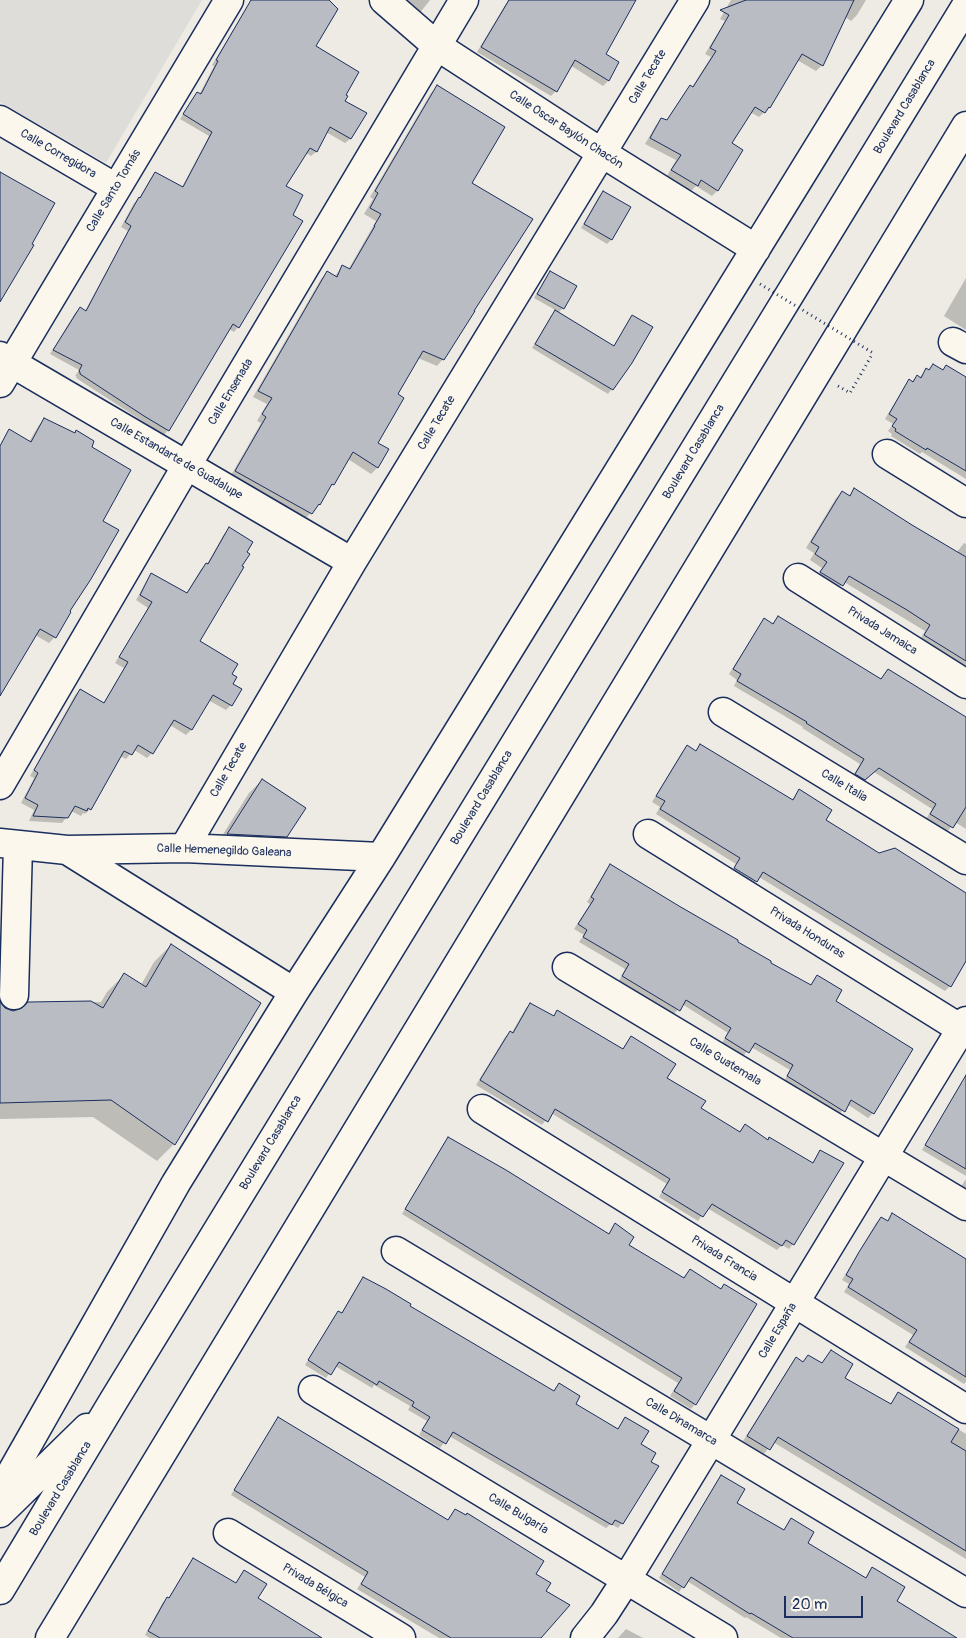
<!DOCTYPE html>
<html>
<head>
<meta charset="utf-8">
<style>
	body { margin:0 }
	#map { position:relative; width:966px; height:1638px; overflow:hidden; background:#eeebe4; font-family:Pangolin,sans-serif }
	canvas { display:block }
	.scale { position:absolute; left:784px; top:1596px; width:79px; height:22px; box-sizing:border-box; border:2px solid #1b2f5e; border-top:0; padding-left:6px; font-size:15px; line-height:18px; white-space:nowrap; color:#1b2f5e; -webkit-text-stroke:4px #fbf7ec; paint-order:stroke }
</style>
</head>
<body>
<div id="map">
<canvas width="966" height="1638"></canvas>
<div class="scale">20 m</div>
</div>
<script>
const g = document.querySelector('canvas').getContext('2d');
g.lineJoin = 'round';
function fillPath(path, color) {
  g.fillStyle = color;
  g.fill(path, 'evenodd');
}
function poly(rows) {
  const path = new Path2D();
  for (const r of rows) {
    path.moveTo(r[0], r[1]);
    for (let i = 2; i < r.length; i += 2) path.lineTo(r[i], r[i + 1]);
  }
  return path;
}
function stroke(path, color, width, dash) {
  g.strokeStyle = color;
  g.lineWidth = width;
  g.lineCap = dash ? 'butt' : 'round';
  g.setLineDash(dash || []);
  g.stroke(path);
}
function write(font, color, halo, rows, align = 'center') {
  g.font = font + ' Pangolin,sans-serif';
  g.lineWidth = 5;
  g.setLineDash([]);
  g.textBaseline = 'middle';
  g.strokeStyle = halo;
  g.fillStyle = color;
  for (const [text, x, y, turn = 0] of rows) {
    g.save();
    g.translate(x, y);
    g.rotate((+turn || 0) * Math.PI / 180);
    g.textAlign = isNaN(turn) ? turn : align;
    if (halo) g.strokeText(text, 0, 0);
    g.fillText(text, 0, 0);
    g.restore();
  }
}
fillPath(poly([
	[0,0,202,0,106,163,0,102]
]), '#deddda');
fillPath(poly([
	[251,0,326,0,314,46,344,95,344,101,365,114,350,139,345,143,326,132,316,152,311,156,306,153,285,186,238,327,234,332,229,329,168,430,164,435,76,378,77,377,75,376,79,370,50,354,75,313,80,308,85,311,128,231,121,227,134,203,139,198,151,178,155,174,182,187,209,136,180,119,193,98,197,94,199,95,214,66,212,65],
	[404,0,430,0,419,14],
	[508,0,634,0,604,54,618,63,608,81,603,86,570,65,556,91,551,96,477,52],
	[731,0,866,0,857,15,851,21,845,17,822,65,816,71,797,60,770,107,759,117,750,112,730,144,741,150,717,191,712,196,696,186,691,191,667,176,676,160,645,144,656,125,662,119,666,121,685,92,691,87,692,87,711,57,705,54,725,21,720,19],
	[437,87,470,184,443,359,437,366,418,358,396,395,377,444,387,450,377,468,371,474,348,459,333,484,327,490,319,504,305,519,230,477,261,423,257,421,267,404,253,397,321,279,327,273,334,277,342,267,348,270,376,221,364,214,373,199,370,197,431,93],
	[603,192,630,207,611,240,607,244,581,228,599,196],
	[550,273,563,308,558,313,613,347,629,320,633,316,631,363,608,394,532,348,551,316,557,311,534,298,546,277],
	[966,278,966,330,944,316],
	[933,365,966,382,966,479,922,452,920,454,891,436,892,434,888,431,893,424,885,419,905,386,909,381,911,382,917,377,919,378,927,369,928,370],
	[45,419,90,447,101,521,68,611,55,637,49,643,35,635,0,694,0,449,29,442,39,425],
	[855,490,957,552,964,543,966,544,966,670,919,641,925,631,844,582,836,591,815,578,822,568,810,560,814,553,806,548,836,498,842,493,848,496],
	[229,529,198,642,230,674,231,705,226,710,208,700,191,730,186,735,170,725,152,753,147,758,134,750,126,759,120,756,90,809,85,814,83,813,81,816,71,811,62,823,29,821,34,810,21,803,34,778,30,776,75,695,80,690,103,704,124,668,115,663,148,608,136,600,147,580,152,575,186,594,201,569,207,564,224,534],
	[778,617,880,680,888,671,966,719,966,829,955,822,947,832,926,819,932,809,874,772,860,785,851,779,860,764,802,728,803,727,734,686,737,680,729,674,760,625,764,620,772,624],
	[701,745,792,800,799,791,824,820,879,854,966,894,966,960,950,986,945,991,759,877,751,887,730,874,736,864,656,814,660,807,652,802,682,752,687,747,695,752],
	[262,780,286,836,273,850,215,847,249,793],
	[611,865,769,963,810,986,817,976,834,1001,912,1049,873,1113,868,1118,847,1104,839,1115,784,1081,790,1070,751,1047,743,1056,722,1043,728,1033,682,1004,674,1014,619,981,625,969,579,942,584,935,574,929,590,904,587,902,606,870],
	[171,945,174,1144,157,1161,93,1117,0,1119,0,1004,5,1009,14,1012,21,1010,28,1003,101,1002,107,992,124,975,141,985,154,962],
	[530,1004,553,1016,557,1012,622,1050,631,1037,666,1079,700,1108,739,1132,745,1125,768,1141,812,1164,821,1151,793,1244,789,1249,782,1245,777,1250,707,1208,698,1221,659,1197,667,1184,551,1113,542,1125,476,1085,505,1037,510,1033,511,1034,526,1008],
	[964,1081,966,1082,966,1176,922,1150,960,1085],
	[448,1138,608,1235,615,1225,627,1246,683,1278,690,1270,720,1290,724,1285,695,1404,691,1409,670,1396,678,1383,402,1214,444,1143],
	[966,1179,966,1192,960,1188],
	[893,1215,966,1260,966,1382,964,1384,905,1347,913,1335,844,1292,849,1284,842,1280,876,1223,881,1219,887,1222],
	[363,1279,553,1392,559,1384,574,1404,617,1430,626,1418,639,1445,622,1523,618,1528,611,1524,606,1528,449,1436,440,1448,419,1435,427,1421,408,1410,410,1406,374,1385,372,1388,335,1366,326,1378,305,1365,334,1317,341,1314,359,1283],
	[831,1352,843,1378,890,1405,899,1393,966,1434,966,1559,773,1442,764,1454,743,1441,791,1364,796,1359,802,1363,821,1364],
	[278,1419,447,1521,455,1511,535,1575,544,1591,540,1638,439,1638,357,1589,365,1577,231,1495,274,1424],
	[722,1477,735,1503,783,1531,792,1519,806,1543,865,1579,872,1569,895,1601,956,1638,781,1638,746,1617,745,1618,687,1581,679,1592,659,1578,717,1481],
	[193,1560,235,1584,245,1571,257,1599,322,1638,150,1638,145,1635,163,1602,168,1599,189,1564],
	[626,1629,643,1638,618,1638]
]), '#0003');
const building = poly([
	[251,0,329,0,338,9,316,46,359,72,346,95,348,96,345,101,367,113,351,139,330,127,317,152,310,148,286,186,303,195,293,215,303,221,239,328,233,324,169,431,144,416,80,374,80,372,79,371,82,365,53,350,80,307,86,311,131,226,125,222,139,197,140,198,155,172,183,187,212,132,183,114,197,92,201,94,218,61,216,60,251,0],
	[509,0,636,0,606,54,619,62,609,81,575,60,557,92,481,47,509,0],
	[746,0,854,0,823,66,802,54,770,108,769,107,765,113,755,107,732,143,743,150,718,191,701,180,698,186,671,170,681,155,650,138,661,118,667,120,690,85,693,87,716,51,710,48,729,15,720,10,746,0],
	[437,85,505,127,472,183,533,219,474,311,475,311,444,360,423,351,398,394,404,398,378,443,389,449,378,468,353,452,334,485,332,484,320,505,319,504,312,514,235,471,266,417,262,414,272,398,258,391,327,271,337,277,342,265,350,269,375,226,374,226,381,214,370,208,378,193,375,191,437,85],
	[0,172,55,203,32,244,34,245,0,302,0,172],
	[603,191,631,207,612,240,584,224,603,191],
	[550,271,577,286,564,309,537,294,550,271],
	[555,310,614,346,632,315,653,327,632,363,613,390,535,344,555,310],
	[933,364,943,370,946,365,966,377,966,471,927,448,926,450,895,431,896,429,892,426,897,419,889,414,909,379,913,382,917,375,921,378,926,368,929,370,933,364],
	[44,418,75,433,76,430,94,441,92,447,131,470,103,521,119,530,91,579,70,611,71,612,56,638,40,629,0,696,0,446,9,429,31,442,44,418],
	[854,488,912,525,966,557,966,661,924,635,930,625,907,610,849,576,843,586,820,572,827,562,815,554,819,547,811,542,842,491,850,496,854,488],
	[229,527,253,542,247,552,250,554,242,566,244,567,200,641,238,664,232,674,237,677,233,684,242,689,232,706,213,695,192,730,174,720,153,754,138,745,132,755,124,751,91,810,88,808,87,811,75,806,68,818,33,816,38,805,25,798,38,773,34,770,80,689,104,703,128,662,119,657,152,602,140,595,151,573,187,593,206,563,208,564,229,527],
	[778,616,881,679,888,669,966,717,966,807,953,828,930,814,936,804,879,768,865,780,855,774,864,759,806,723,807,722,737,681,741,674,733,669,764,618,773,624,778,616],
	[700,744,793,800,799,789,832,810,826,820,860,841,879,853,895,848,966,893,966,961,951,987,763,872,757,882,734,868,740,858,660,809,665,801,656,796,687,745,696,751,700,744],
	[262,779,306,808,287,837,227,834,262,779],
	[610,864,679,906,738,940,738,942,771,961,771,963,811,985,817,975,842,990,836,1001,913,1049,874,1114,851,1100,845,1112,787,1076,793,1065,755,1043,749,1053,725,1038,731,1028,686,1000,680,1011,622,976,629,964,583,937,587,930,578,924,594,899,591,897,610,864],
	[171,944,261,1003,175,1145,111,1100,0,1103,0,1002,5,1008,13,1011,22,1008,28,1002,91,1001,103,1008,124,973,146,987,171,944],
	[530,1003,554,1016,557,1010,623,1049,631,1036,676,1064,667,1078,706,1101,701,1108,740,1132,745,1124,768,1140,769,1137,813,1163,820,1150,844,1163,794,1245,786,1240,782,1246,712,1204,703,1217,662,1192,670,1179,639,1160,555,1109,548,1122,480,1080,510,1031,513,1033,530,1003],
	[966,1075,966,1169,925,1145,966,1075],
	[448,1137,506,1170,609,1234,615,1223,634,1237,629,1245,684,1278,690,1269,721,1289,724,1284,757,1304,696,1405,674,1391,682,1378,405,1209,448,1137],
	[892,1213,966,1259,966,1377,909,1342,917,1330,848,1287,853,1279,846,1275,859,1252,881,1217,888,1221,892,1213],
	[363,1277,386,1289,411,1304,410,1306,554,1391,559,1383,580,1396,576,1404,618,1429,625,1417,649,1431,641,1444,656,1453,651,1462,659,1466,623,1524,615,1520,612,1525,453,1432,446,1444,422,1430,430,1417,412,1406,414,1402,379,1381,377,1385,339,1362,331,1375,308,1360,338,1311,342,1313,363,1277],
	[831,1350,853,1364,845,1378,891,1404,898,1392,959,1429,951,1442,966,1451,966,1551,778,1437,770,1450,747,1436,796,1357,803,1362,808,1355,822,1363,831,1350],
	[278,1417,448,1520,455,1509,466,1515,467,1513,544,1561,536,1574,551,1583,546,1591,570,1605,541,1638,451,1638,361,1584,368,1572,234,1490,278,1417],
	[721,1475,745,1489,737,1503,784,1530,791,1518,814,1532,808,1543,866,1578,872,1567,905,1587,897,1601,957,1638,793,1638,751,1613,750,1614,691,1577,684,1588,662,1574,721,1475],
	[193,1558,236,1583,244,1570,267,1584,258,1598,322,1638,160,1638,148,1631,167,1597,169,1598,193,1558]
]);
fillPath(building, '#b9bcc3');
stroke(building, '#1b2f5e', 1);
const minor = poly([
	[384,0,437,46,602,153,756,249],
	[0,120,116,188],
	[953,342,966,349],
	[0,356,352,562],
	[0,383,229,0],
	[887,454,966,503],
	[798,578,966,684],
	[723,712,966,860],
	[0,785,187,465,464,0],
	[648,834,966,1032],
	[0,843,67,850,184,848,381,857],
	[184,848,352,562,695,0],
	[67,850,294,992],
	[567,967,966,1206],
	[14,995,18,845],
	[482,1109,966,1409],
	[396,1251,966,1593],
	[313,1390,723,1638],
	[0,1493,176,1183,294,992,381,857,909,0],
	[228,1533,401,1638],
	[585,1638,604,1614,626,1580,966,1021]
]);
const major = poly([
	[0,1513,87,1428],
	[0,1590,114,1400,966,6],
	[50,1638,966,126]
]);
stroke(minor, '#1b2f5e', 31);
stroke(major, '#1b2f5e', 31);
stroke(poly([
	[838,386,850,393,873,353]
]), '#1b2f5e', 3, [1, 4]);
stroke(minor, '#fbf7ec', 28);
stroke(major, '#fbf7ec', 28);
stroke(poly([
	[760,284,873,353]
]), '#1b2f5e', 3, [1, 4]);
write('12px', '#1b2f5e', '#fbf7ec', [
	["Calle Tecate",648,77,-59],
	["Boulevard Casablanca",905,107,-59],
	["Calle Oscar Baylón Chacón",566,130,33],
	["Calle Corregidora",58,154,30],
	["Calle Santo Tomás",114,191,-59],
	["Calle Ensenada",231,392,-59],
	["Calle Tecate",437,423,-59],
	["Boulevard Casablanca",694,452,-59],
	["Calle Estandarte de Guadalupe",176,459,30],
	["Privada Jamaica",882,631,32],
	["Calle Tecate",229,770,-60],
	["Calle Italia",844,786,31],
	["Boulevard Casablanca",482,798,-59],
	["Calle Hemenegildo Galeana",224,851,2],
	["Privada Honduras",807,933,32],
	["Calle Guatemala",725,1062,31],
	["Boulevard Casablanca",271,1143,-59],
	["Privada Francia",724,1259,32],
	["Calle España",778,1331,-59],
	["Calle Dinamarca",681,1422,31],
	["Boulevard Casablanca",61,1489,-59],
	["Calle Bulgaría",518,1514,31],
	["Privada Bélgica",315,1586,31]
]);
</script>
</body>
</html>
